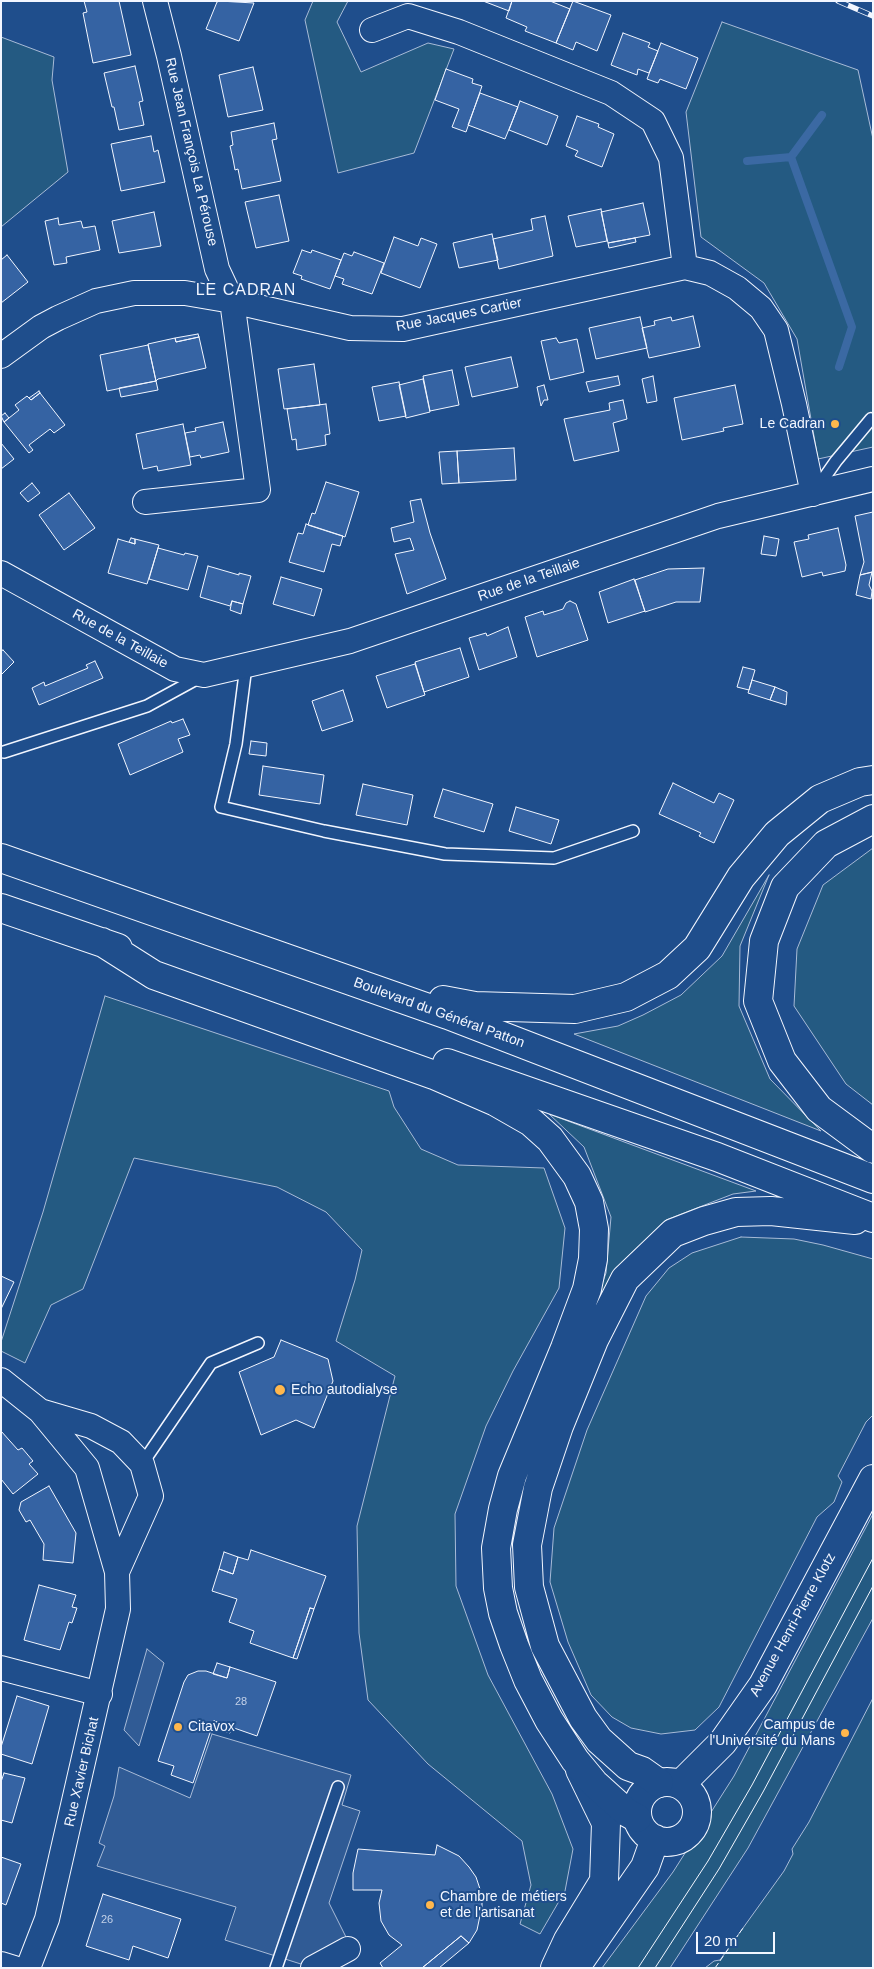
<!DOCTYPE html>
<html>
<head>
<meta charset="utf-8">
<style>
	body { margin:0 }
	#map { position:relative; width:874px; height:1969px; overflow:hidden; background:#1f4e8c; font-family:Helvetica,sans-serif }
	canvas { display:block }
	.frame { position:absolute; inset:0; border:2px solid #f2f6ff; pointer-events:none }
	.scale { position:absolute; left:696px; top:1932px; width:79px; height:22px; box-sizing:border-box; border:2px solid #f2f6ff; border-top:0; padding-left:6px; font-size:15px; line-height:18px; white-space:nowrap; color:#f2f6ff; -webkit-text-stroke:4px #1f4e8c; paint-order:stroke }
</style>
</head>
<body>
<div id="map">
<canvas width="874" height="1969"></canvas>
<div class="frame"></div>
<div class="scale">20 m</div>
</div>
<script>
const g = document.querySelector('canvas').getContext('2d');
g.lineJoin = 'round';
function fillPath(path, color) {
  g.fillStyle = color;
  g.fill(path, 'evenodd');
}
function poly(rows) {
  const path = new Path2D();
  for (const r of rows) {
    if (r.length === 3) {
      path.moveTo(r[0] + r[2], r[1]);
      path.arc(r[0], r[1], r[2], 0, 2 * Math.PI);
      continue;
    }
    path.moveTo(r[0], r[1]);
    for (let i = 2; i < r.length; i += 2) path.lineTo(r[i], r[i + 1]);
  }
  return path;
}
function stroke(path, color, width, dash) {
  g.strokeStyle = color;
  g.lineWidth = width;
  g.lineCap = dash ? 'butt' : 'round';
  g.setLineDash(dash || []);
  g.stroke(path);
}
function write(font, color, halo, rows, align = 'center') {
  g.font = font + ' Helvetica,sans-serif';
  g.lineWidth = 4;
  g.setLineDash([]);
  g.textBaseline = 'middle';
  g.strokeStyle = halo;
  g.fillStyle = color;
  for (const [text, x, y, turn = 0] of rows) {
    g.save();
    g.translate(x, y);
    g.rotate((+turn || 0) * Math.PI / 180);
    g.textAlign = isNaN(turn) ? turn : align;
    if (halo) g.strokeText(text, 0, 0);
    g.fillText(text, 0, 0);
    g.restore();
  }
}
const green = poly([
	[313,1,348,1,337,22,361,72,428,43,454,49,414,153,338,173,305,20,313,1],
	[722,22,858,70,873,139,873,447,818,459,797,339,764,283,701,237,686,112,722,22],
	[1,37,54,57,52,80,68,172,1,227,1,37],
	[873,848,873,1105,846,1084,794,1006,797,949,823,885,873,848],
	[769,875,740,946,739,1006,770,1079,821,1131,574,1034,618,1026,643,1015,681,995,722,956,769,875],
	[105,996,389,1091,394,1107,421,1149,458,1165,544,1168,565,1228,559,1288,513,1371,486,1426,455,1514,456,1586,488,1675,552,1794,573,1849,565,1891,540,1934,520,1924,531,1885,522,1841,428,1764,368,1700,359,1633,357,1526,395,1376,336,1341,355,1280,362,1250,326,1212,277,1187,134,1158,83,1289,51,1305,25,1363,1,1351,1,1342,43,1212,105,996],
	[549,1114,756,1191,733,1194,666,1220,616,1268,585,1332,606,1273,611,1217,584,1147,549,1114],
	[741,1237,794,1239,823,1245,873,1259,873,1415,866,1422,838,1476,842,1482,834,1502,817,1517,719,1707,695,1730,661,1734,631,1728,612,1717,591,1695,568,1642,550,1582,554,1528,587,1430,646,1296,669,1268,692,1253,741,1237],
	[873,1514,873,1618,748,1848,670,1968,602,1968,673,1872,734,1776,873,1514],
	[873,1698,873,1968,705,1968,714,1961,720,1960,784,1871,793,1854,792,1849,809,1822,873,1698]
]);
fillPath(green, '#245a82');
stroke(green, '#a8bbd7', 1);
const parking = poly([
	[147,1649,164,1663,139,1746,124,1730,147,1649],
	[212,1734,351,1775,342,1805,360,1811,329,1903,347,1939,304,1965,225,1940,236,1907,97,1866,105,1846,99,1843,114,1796,119,1767,190,1798,212,1734]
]);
fillPath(parking, '#305b95');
stroke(parking, '#a8bbd7', 1);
stroke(poly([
	[791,157,822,115],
	[747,161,791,157,852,327,839,367]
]), '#3b69a3', 8);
const building = poly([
	[84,1,119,1,131,55,93,63,83,13,87,12,84,1],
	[219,1,254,3,239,41,206,29,217,2,219,1],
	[483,1,512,1,509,11,483,1],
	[512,1,550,1,570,9,556,43,525,31,527,27,506,18,512,1],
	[573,1,611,15,597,51,576,42,573,50,556,43,573,1],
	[623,33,650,43,648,47,658,51,649,73,638,69,637,75,611,65,623,33],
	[661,43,698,58,686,89,660,79,658,83,647,79,661,43],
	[135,66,143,101,139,102,144,125,119,130,114,107,112,107,104,73,135,66],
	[253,67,263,110,228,117,219,75,253,67],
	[446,69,473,79,472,83,482,86,466,132,452,127,459,109,435,100,446,69],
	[480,93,518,107,505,139,468,125,480,93],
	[520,101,558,116,547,145,509,130,520,101],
	[577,116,599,124,598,127,614,134,602,167,575,156,578,151,566,146,577,116],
	[274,123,277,139,272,140,281,181,242,189,238,169,235,170,233,159,230,146,233,145,231,132,274,123],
	[151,136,154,152,158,150,165,182,121,191,111,144,151,136],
	[279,195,289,241,256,248,245,202,279,195],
	[643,203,650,235,608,243,601,212,643,203],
	[601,209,607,241,576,247,568,216,601,209],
	[154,212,161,246,119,253,112,221,154,212],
	[545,216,553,256,499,269,493,239,533,230,531,219,545,216],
	[58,218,59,225,81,221,83,228,95,226,100,250,66,257,67,263,54,265,45,221,58,218],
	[492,234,498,260,459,268,453,243,492,234],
	[394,237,418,246,421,238,437,244,420,288,381,273,394,237],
	[635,238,636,242,609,248,608,243,635,238],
	[302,250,311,253,312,250,341,260,330,289,301,279,302,276,293,273,302,250],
	[354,252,384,263,372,294,342,284,344,279,335,276,344,253,352,256,354,252],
	[7,255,28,282,1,303,1,260,7,255],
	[693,316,700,347,649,358,642,328,655,325,654,321,671,317,672,321,693,316],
	[640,317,647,348,596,359,589,328,640,317],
	[198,334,199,337,176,342,175,338,198,334],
	[199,337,206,368,158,379,156,381,148,344,175,338,176,342,199,337],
	[556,338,559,343,577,339,584,372,550,380,541,341,556,338],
	[148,345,156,381,107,391,100,355,148,345],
	[511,357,518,387,472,397,465,367,511,357],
	[314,364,320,405,284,409,278,369,314,364],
	[452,370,459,405,430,411,423,376,452,370],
	[618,376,620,385,589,392,586,382,618,376],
	[653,376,657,401,647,403,642,379,653,376],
	[423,379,430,412,406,418,399,385,423,379],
	[156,381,158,390,121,397,119,388,156,381],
	[399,382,406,416,379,421,372,387,399,382],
	[544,385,548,400,544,400,541,406,537,387,544,385],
	[735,385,743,424,723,428,724,431,682,440,674,398,735,385],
	[39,391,40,393,31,400,29,398,39,391],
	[40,393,65,425,54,433,50,429,29,445,33,450,29,453,4,422,19,410,15,405,27,396,31,400,40,393],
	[623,400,627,419,613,423,619,451,574,461,564,419,610,410,609,403,623,400],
	[326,404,330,434,325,435,326,445,297,450,296,439,292,440,287,409,326,404],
	[5,413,9,418,4,422,1,416,5,413],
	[223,422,229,452,201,458,200,455,190,457,185,433,196,431,195,428,223,422],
	[183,424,191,465,158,471,157,466,143,469,136,434,183,424],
	[1,443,14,459,1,469,1,443],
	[514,448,516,480,459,483,457,451,514,448],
	[457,451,459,483,442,484,439,452,457,451],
	[326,482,359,492,345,537,308,525,312,513,315,514,326,482],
	[32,483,40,493,28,502,20,493,32,483],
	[69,493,95,528,64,550,39,515,69,493],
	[421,499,430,533,446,579,407,594,395,554,414,550,410,538,394,542,391,528,414,522,410,501,421,499],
	[873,512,873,572,860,575,864,562,855,516,873,512],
	[306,524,343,536,340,546,332,544,324,572,289,562,298,533,303,534,306,524],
	[838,528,846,565,845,571,823,576,822,572,802,577,794,542,809,539,808,535,838,528],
	[764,536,779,539,776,556,761,554,764,536],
	[131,538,135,539,135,544,129,542,131,538],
	[118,539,135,544,135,539,159,545,147,584,108,573,118,539],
	[158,548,184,555,185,553,198,556,188,590,149,579,158,548],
	[208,566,239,575,239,573,251,576,243,604,232,601,230,606,200,597,208,566],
	[704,568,700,602,676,602,645,612,635,580,668,569,704,568],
	[872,572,869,585,872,591,871,599,856,595,860,575,872,572],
	[281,577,322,589,314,616,273,604,281,577],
	[634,579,645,611,608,623,599,592,634,579],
	[232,601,243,604,241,614,230,610,232,601],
	[570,601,576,604,588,640,537,657,525,617,543,611,544,615,563,609,566,603,570,601],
	[508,627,517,657,479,670,469,638,486,633,487,636,508,627],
	[460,648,469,677,424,692,415,662,460,648],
	[3,650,14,662,1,675,1,651,3,650],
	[95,661,103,678,39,705,32,688,44,682,45,686,88,668,86,665,95,661],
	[415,664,425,695,387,708,376,676,415,664],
	[743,667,755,670,749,690,737,687,743,667],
	[752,680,775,687,770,700,748,693,752,680],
	[775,687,787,692,786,705,770,700,775,687],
	[343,690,353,721,322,731,312,701,343,690],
	[183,719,190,735,178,739,183,752,130,775,118,744,171,721,172,723,183,719],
	[251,741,267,743,266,756,249,754,251,741],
	[263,766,324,775,320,804,259,795,263,766],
	[673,783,714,803,719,793,734,800,714,843,699,836,701,833,659,814,673,783],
	[363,784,413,795,407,825,356,815,363,784],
	[443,789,493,804,484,832,434,817,443,789],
	[516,807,559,820,551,844,509,831,516,807],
	[1,1276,14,1282,1,1309,1,1276],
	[281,1340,328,1359,333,1381,314,1428,296,1420,261,1435,239,1372,274,1357,281,1340],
	[1,1431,18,1450,22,1448,33,1461,29,1464,38,1474,13,1494,1,1479,1,1431],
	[49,1486,76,1533,73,1563,43,1560,44,1544,30,1520,26,1522,19,1510,21,1502,49,1486],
	[251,1550,326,1576,314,1609,310,1608,293,1658,250,1643,254,1631,229,1622,237,1599,212,1591,219,1569,233,1574,238,1557,248,1560,251,1550],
	[224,1552,238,1557,233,1574,219,1569,224,1552],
	[39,1585,76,1595,72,1607,77,1608,72,1623,69,1622,60,1650,24,1640,39,1585],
	[310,1608,314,1609,297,1659,293,1658,310,1608],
	[217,1663,230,1667,227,1678,213,1674,217,1663],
	[230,1667,276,1682,257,1736,214,1721,193,1783,171,1775,174,1766,158,1761,184,1682,188,1675,198,1671,206,1671,227,1678,230,1667],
	[17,1696,49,1706,32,1764,1,1754,1,1747,17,1696],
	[214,1721,231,1727,230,1733,212,1727,214,1721],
	[4,1773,25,1778,12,1823,1,1820,1,1782,4,1773],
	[437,1845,459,1856,469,1867,476,1877,482,1895,482,1906,477,1930,469,1943,461,1936,422,1968,383,1968,380,1963,402,1945,389,1935,381,1921,379,1903,382,1890,353,1890,353,1873,358,1849,435,1855,437,1845],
	[1,1857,21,1864,6,1905,1,1903,1,1857],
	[103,1894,181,1919,168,1958,133,1946,129,1960,86,1946,103,1894],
	[461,1936,469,1943,439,1968,422,1968,461,1936]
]);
fillPath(building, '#3563a3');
stroke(building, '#f2f6ff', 1);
const service = poly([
	[815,491,836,461,871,419,873,420],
	[246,666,236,744,221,807,324,831,445,854,554,858,633,831],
	[4,752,147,706,200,677],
	[142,1464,211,1363,258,1343],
	[276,1968,338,1787]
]);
const minor = poly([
	[372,30,408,16,459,32,611,93,653,121,671,158,685,267],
	[1,356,41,327,58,318,96,301,134,293,185,293,232,301,350,328,403,329,685,267,710,273,737,288,761,308,776,330,794,404,813,494],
	[145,502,258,490,232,301,217,269,169,56,155,1],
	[1,573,175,669,204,675,350,641,718,516,873,479],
	[1,1380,40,1411,87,1468,117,1572,118,1609,47,1919,28,1968],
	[40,1411,91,1426,121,1442,142,1464,151,1496,117,1572],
	[1,1668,100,1694],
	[1,1964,14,1968],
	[313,1968,348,1949]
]);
const tertiary = poly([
	[667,1812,30],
	[680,1785,723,1742,763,1685,873,1479],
	[555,1968,568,1940,604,1881,606,1823,580,1770],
	[575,1968,645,1867,655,1839]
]);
const trunk = poly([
	[873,819,826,844,785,887,764,941,758,1001,782,1061,819,1109,873,1149],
	[1,858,448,1015,873,1179],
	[1,908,118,948],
	[102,942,154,975,434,1075,496,1102,531,1122,550,1139,577,1176,589,1202,594,1229,593,1259,587,1289,565,1348,512,1476,503,1509,496,1548,498,1588,503,1613,514,1645,528,1680,549,1720,575,1760,594,1783,626,1812,637,1818],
	[443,1000,475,1006,575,1009,626,997,668,975,697,948,741,877,777,834,820,799,860,782,873,780],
	[447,1063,717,1157,873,1218],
	[659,1783,642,1771,628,1766,599,1740,583,1718,545,1646,529,1587,527,1545,538,1488,559,1426,594,1340,625,1279,673,1233,704,1221,736,1212,771,1211,855,1220]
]);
stroke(service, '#f2f6ff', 14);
stroke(minor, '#f2f6ff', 26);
stroke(tertiary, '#f2f6ff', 30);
stroke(trunk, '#f2f6ff', 30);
stroke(service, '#1f4e8c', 11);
stroke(minor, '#1f4e8c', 24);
stroke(tertiary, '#1f4e8c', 28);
stroke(trunk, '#1f4e8c', 28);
stroke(poly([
	[638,1968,708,1861,752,1785,873,1558],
	[655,1968,719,1869,763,1792,873,1586]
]), '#f2f6ff', 1);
const rail = poly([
	[838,1,873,16]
]);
stroke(rail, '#f2f6ff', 5.5);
stroke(rail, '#1f4e8c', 4, [11]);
stroke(poly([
	[715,1968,743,1928]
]), '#f2f6ff', 1, [6, 2.5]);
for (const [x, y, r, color] of [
	[835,424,5,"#ffb74d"],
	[280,1390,6,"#ffb74d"],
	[178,1727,5,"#ffb74d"],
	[845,1733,5,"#ffb74d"],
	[430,1905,5,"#ffb74d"]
]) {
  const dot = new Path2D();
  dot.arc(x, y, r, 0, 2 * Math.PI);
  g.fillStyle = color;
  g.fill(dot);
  stroke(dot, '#1f4e8c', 2);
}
write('11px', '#c3d1e8', null, [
	["28",241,1702],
	["26",107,1920]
]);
write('14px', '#f2f6ff', '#1f4e8c', [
	["Rue Jean François La Pérouse",191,152,77],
	["Rue Jacques Cartier",459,315,-11],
	["Rue de la Teillaie",529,580,-19],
	["Rue de la Teillaie",120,639,29],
	["Boulevard du Général Patton",439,1013,20],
	["Avenue Henri-Pierre Klotz",793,1625,-61],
	["Rue Xavier Bichat",82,1772,-77]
]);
write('14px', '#f2f6ff', '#1f4e8c', [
	["Le Cadran",825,424,"right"],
	["Echo autodialyse",291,1390],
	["Campus de",835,1725,"right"],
	["l'Université du Mans",835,1741,"right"],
	["Citavox",188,1727],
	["Chambre de métiers",440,1897],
	["et de l'artisanat",440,1913]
], 'left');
g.letterSpacing = '1px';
write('16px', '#f2f6ff', '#1f4e8c', [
	["LE CADRAN",246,291]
]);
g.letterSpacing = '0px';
</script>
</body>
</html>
